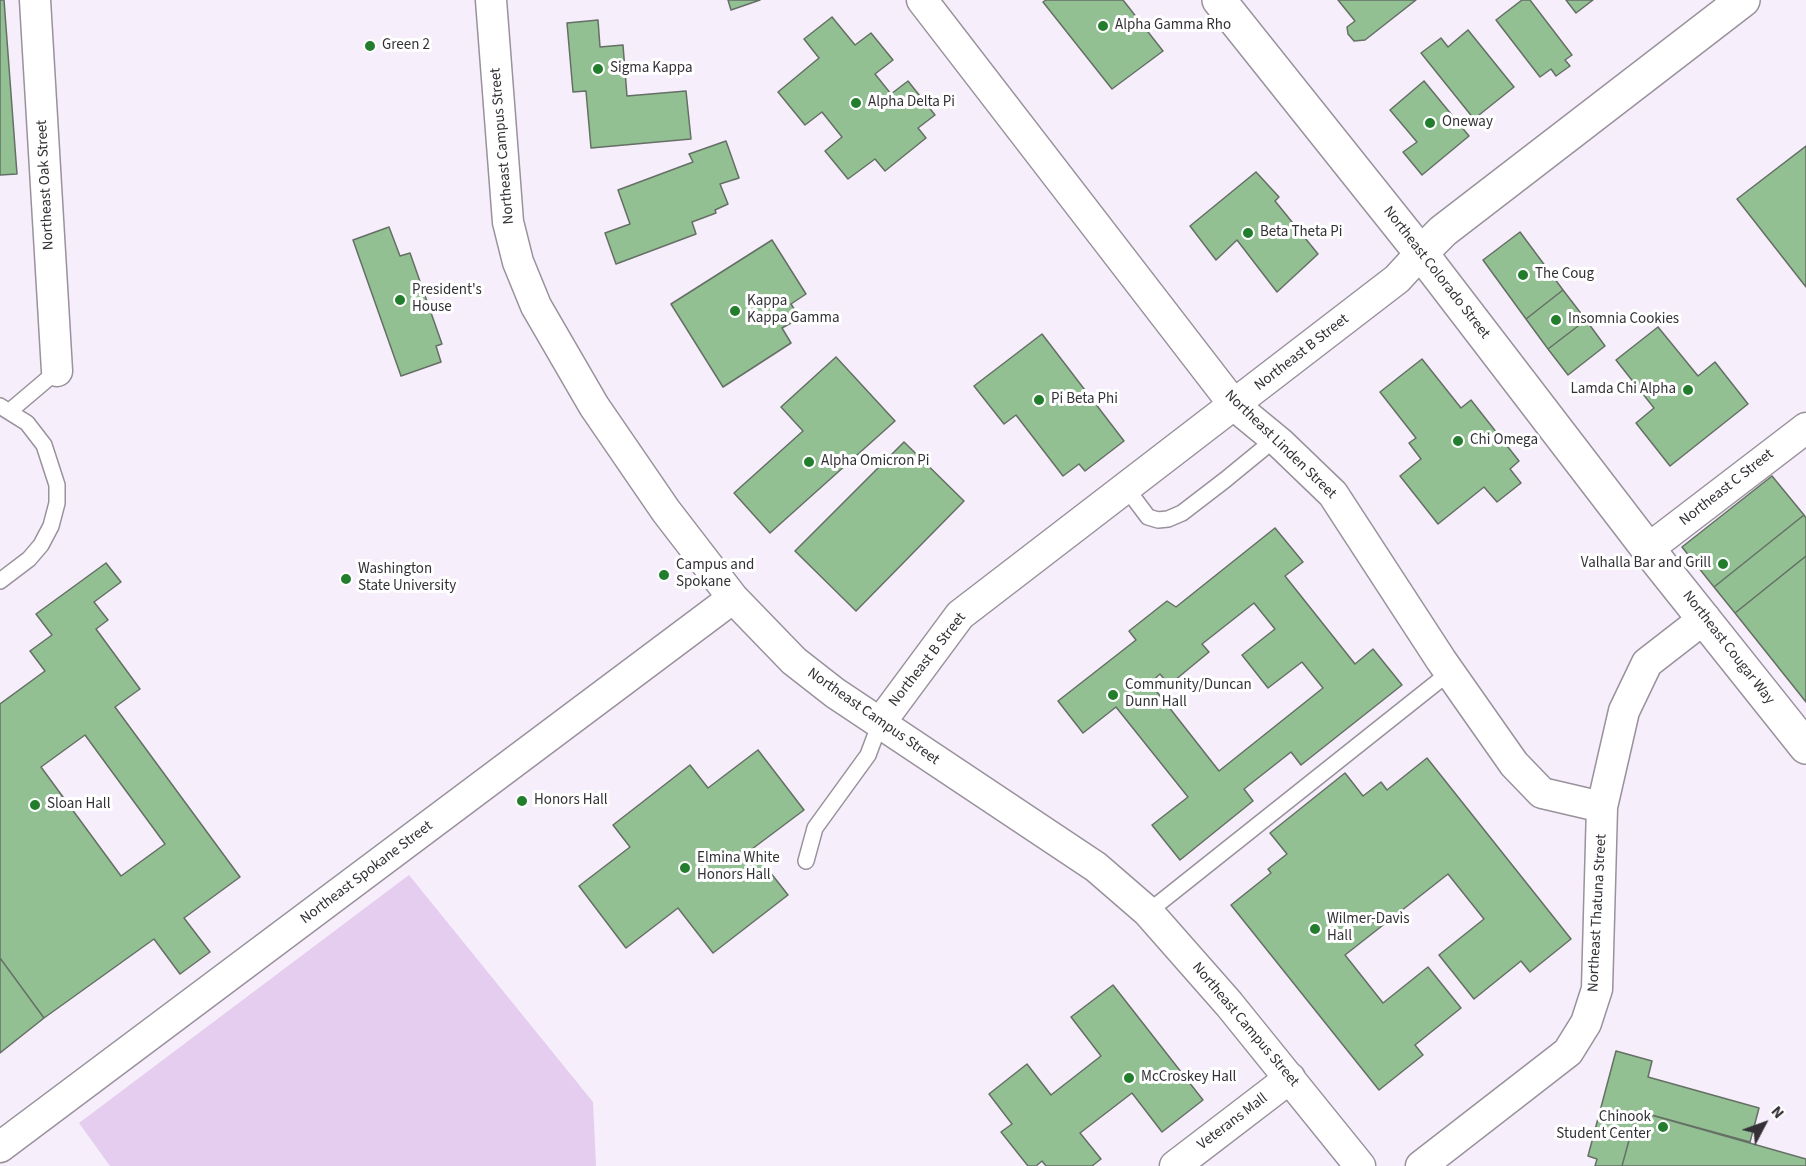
<!DOCTYPE html>
<html>
<head>
<meta charset="utf-8">
<style>
	body { margin:0 }
	#map { position:relative; width:1806px; height:1166px; overflow:hidden; background:#f6eefa; font-family:"Source Sans 3",sans-serif }
	canvas { display:block }
	.north { position:absolute; left:1734px; top:1094px; width:60px; height:60px; -webkit-text-stroke:4px #fff; paint-order:stroke; rotate:49deg; font-size:16px; font-weight:700; line-height:24px; text-align:center; color:#343136 }
	.north::after { content:''; display:block; margin:auto; width:21px; height:27px; background:#343136; clip-path:polygon(50% 0,100% 100%,50% 72%,0 100%) }
</style>
</head>
<body>
<div id="map">
<canvas width="1806" height="1166"></canvas>
<div class="north">N</div>
</div>
<script>
const g = document.querySelector('canvas').getContext('2d');
g.lineJoin = 'round';
function fillPath(path, color) {
  g.fillStyle = color;
  g.fill(path, 'evenodd');
}
function poly(rows) {
  const path = new Path2D();
  for (const r of rows) {
    path.moveTo(r[0], r[1]);
    for (let i = 2; i < r.length; i += 2) path.lineTo(r[i], r[i + 1]);
  }
  return path;
}
function stroke(path, color, width, dash) {
  g.strokeStyle = color;
  g.lineWidth = width;
  g.lineCap = dash ? 'butt' : 'round';
  g.setLineDash(dash || []);
  g.stroke(path);
}
function write(font, color, halo, rows, align = 'center') {
  g.font = font + ' "Source Sans 3",sans-serif';
  g.lineWidth = 6;
  g.setLineDash([]);
  g.textBaseline = 'middle';
  g.strokeStyle = halo;
  g.fillStyle = color;
  for (const [text, x, y, turn = 0] of rows) {
    g.save();
    g.translate(x, y);
    g.rotate((+turn || 0) * Math.PI / 180);
    g.textAlign = isNaN(turn) ? turn : align;
    if (halo) g.strokeText(text, 0, 0);
    g.fillText(text, 0, 0);
    g.restore();
  }
}
fillPath(poly([
	[409,875,593,1102,596,1166,110,1166,79,1123]
]), '#e4cdee');
const building = poly([
	[0,0,4,0,17,174,0,175,0,0],
	[728,0,760,0,731,10,728,0],
	[1046,0,1123,0,1163,51,1112,89,1043,2,1046,0],
	[1338,0,1416,0,1365,40,1354,41,1348,34,1347,27,1355,21,1338,0],
	[1522,0,1530,0,1572,55,1565,60,1570,66,1556,76,1551,69,1540,77,1496,20,1522,0],
	[1566,0,1593,0,1576,13,1566,0],
	[832,17,855,45,871,33,893,60,875,74,891,94,908,81,935,115,918,128,926,138,885,171,875,159,848,179,825,151,842,137,822,112,805,125,778,92,819,58,804,39,832,17],
	[598,20,600,47,623,45,627,96,686,91,691,139,591,148,586,91,573,92,567,23,598,20],
	[1468,30,1514,87,1474,119,1421,53,1441,38,1448,47,1468,30],
	[1424,81,1469,136,1422,175,1403,152,1417,142,1390,110,1424,81],
	[726,141,739,178,720,184,728,204,715,210,716,213,692,222,696,234,616,264,605,233,630,224,618,190,693,162,689,154,726,141],
	[1806,146,1806,287,1737,199,1806,146],
	[1256,172,1279,197,1275,201,1318,254,1277,292,1237,240,1216,260,1190,226,1256,172],
	[389,227,400,256,410,253,442,344,436,346,441,362,401,376,353,240,389,227],
	[1520,232,1563,290,1526,319,1483,260,1520,232],
	[772,240,806,294,791,304,800,318,782,328,791,343,723,387,671,304,772,240],
	[1563,290,1586,320,1548,349,1526,319,1563,290],
	[1586,320,1605,346,1568,375,1548,349,1586,320],
	[1658,327,1698,376,1715,362,1748,404,1670,466,1636,423,1654,408,1616,360,1658,327],
	[1042,334,1124,441,1085,471,1079,464,1063,476,1016,415,1004,424,974,386,1042,334],
	[836,357,895,421,770,533,734,493,803,431,781,407,836,357],
	[1422,359,1461,408,1471,400,1519,461,1510,469,1521,483,1497,502,1484,487,1438,524,1400,476,1421,459,1409,443,1416,438,1380,392,1422,359],
	[904,442,964,501,856,611,795,551,904,442],
	[1772,476,1804,515,1714,587,1682,547,1772,476],
	[1804,515,1806,518,1806,556,1735,613,1714,587,1804,515],
	[1275,528,1303,562,1285,576,1355,664,1373,649,1402,685,1301,765,1291,752,1244,789,1253,801,1180,860,1152,825,1188,797,1116,707,1083,733,1058,701,1136,640,1129,631,1167,601,1176,607,1275,528],
	[1254,603,1275,629,1242,655,1268,688,1302,662,1323,688,1219,771,1150,683,1160,674,1169,685,1209,652,1202,644,1254,603],
	[1806,556,1806,702,1735,613,1806,556],
	[106,563,121,582,94,602,108,620,96,629,140,689,115,707,240,877,184,918,210,952,180,974,154,939,44,1018,0,958,0,704,45,671,30,651,52,635,36,614,106,563],
	[85,735,165,844,121,876,41,767,85,735],
	[758,750,804,810,752,849,788,895,713,953,678,908,626,948,579,886,630,847,613,825,690,765,708,788,758,750],
	[1427,758,1571,939,1530,972,1521,961,1474,999,1439,955,1484,919,1448,874,1345,955,1383,1003,1428,967,1461,1008,1415,1045,1423,1055,1379,1090,1231,905,1271,873,1268,869,1287,854,1270,833,1345,773,1363,796,1381,782,1387,790,1427,758],
	[0,958,44,1018,0,1053,0,958],
	[1113,985,1203,1100,1162,1132,1132,1093,1080,1133,1101,1159,1092,1166,1046,1166,1042,1161,1036,1166,1028,1166,1001,1132,1012,1124,989,1094,1027,1064,1051,1095,1101,1056,1071,1017,1113,985],
	[1616,1051,1652,1061,1648,1077,1759,1108,1750,1142,1637,1111,1622,1166,1595,1166,1597,1159,1588,1156,1616,1051],
	[1637,1111,1806,1159,1806,1166,1622,1166,1637,1111]
]);
fillPath(building, '#92c093');
stroke(building, '#656f65', 1.5);
const lane = poly([
	[0,406,27,423,44,445,57,485,57,503,51,526,41,545,29,559,0,581],
	[11,410,57,371],
	[1127,489,1148,517,1158,520,1168,519,1182,513,1225,480,1275,439],
	[806,861,815,828,868,755,880,723],
	[1148,912,1450,672]
]);
const street = poly([
	[35,0,57,371],
	[491,0,508,222,518,262,536,306,594,406,666,511,733,598,794,661,835,693,1096,867,1148,912,1229,1004,1360,1166],
	[922,0,1235,406,1280,443,1333,494,1441,660,1514,764,1542,793,1602,807],
	[1648,549,1806,428],
	[880,723,960,615,1397,279,1421,253],
	[0,1147,733,598],
	[1175,1166,1290,1078],
	[1421,1166,1568,1052,1586,1023,1597,989,1602,807,1624,711,1647,663,1705,618]
]);
const secondary = poly([
	[1219,0,1421,253,1648,549,1806,747],
	[1421,253,1443,231,1743,0]
]);
stroke(lane, '#99919c', 18);
stroke(street, '#99919c', 33);
stroke(secondary, '#99919c', 36);
stroke(lane, '#fff', 15);
stroke(street, '#fff', 30);
stroke(secondary, '#fff', 33);
for (const [x, y, r, color] of [
	[1103,26,6,"#227d2d"],
	[370,46,6,"#227d2d"],
	[598,69,6,"#227d2d"],
	[856,103,6,"#227d2d"],
	[1430,123,6,"#227d2d"],
	[1248,233,6,"#227d2d"],
	[1523,275,6,"#227d2d"],
	[400,300,6,"#227d2d"],
	[735,311,6,"#227d2d"],
	[1556,320,6,"#227d2d"],
	[1688,390,6,"#227d2d"],
	[1039,400,6,"#227d2d"],
	[1458,441,6,"#227d2d"],
	[809,462,6,"#227d2d"],
	[1723,564,6,"#227d2d"],
	[664,575,6,"#227d2d"],
	[346,579,6,"#227d2d"],
	[1113,695,6,"#227d2d"],
	[522,801,6,"#227d2d"],
	[35,805,6,"#227d2d"],
	[685,868,6,"#227d2d"],
	[1315,929,6,"#227d2d"],
	[1129,1078,6,"#227d2d"],
	[1663,1127,6,"#227d2d"]
]) {
  const dot = new Path2D();
  dot.arc(x, y, r, 0, 2 * Math.PI);
  g.fillStyle = color;
  g.fill(dot);
  stroke(dot, '#fff', 2);
}
write('15px', '#343136', '#fff', [
	["Alpha Gamma Rho",1115,26],
	["Green 2",382,46],
	["Sigma Kappa",610,69],
	["Alpha Delta Pi",868,103],
	["Oneway",1442,123],
	["Beta Theta Pi",1260,233],
	["The Coug",1535,275],
	["President's",412,291],
	["House",412,308],
	["Kappa",747,302],
	["Kappa Gamma",747,319],
	["Insomnia Cookies",1568,320],
	["Lamda Chi Alpha",1676,390,"right"],
	["Pi Beta Phi",1051,400],
	["Chi Omega",1470,441],
	["Alpha Omicron Pi",821,462],
	["Valhalla Bar and Grill",1711,564,"right"],
	["Campus and",676,566],
	["Spokane",676,583],
	["Washington",358,570],
	["State University",358,587],
	["Community/Duncan",1125,686],
	["Dunn Hall",1125,703],
	["Honors Hall",534,801],
	["Sloan Hall",47,805],
	["Elmina White",697,859],
	["Honors Hall",697,876],
	["Wilmer-Davis",1327,920],
	["Hall",1327,937],
	["McCroskey Hall",1141,1078],
	["Chinook",1651,1118,"right"],
	["Student Center",1651,1135,"right"]
], 'left');
write('15px', '#343136', '#fff', [
	["Northeast Campus Street",503,146,-95],
	["Northeast Oak Street",46,185,-93],
	["Northeast Colorado Street",1436,273,52],
	["Northeast B Street",1302,353,-38],
	["Northeast Linden Street",1280,445,44],
	["Northeast C Street",1727,488,-38],
	["Northeast Cougar Way",1728,648,52],
	["Northeast B Street",928,660,-52],
	["Northeast Campus Street",873,717,35],
	["Northeast Spokane Street",367,873,-37],
	["Northeast Thatuna Street",1598,913,-87],
	["Northeast Campus Street",1245,1025,50],
	["Veterans Mall",1233,1122,-37]
]);
</script>
</body>
</html>
